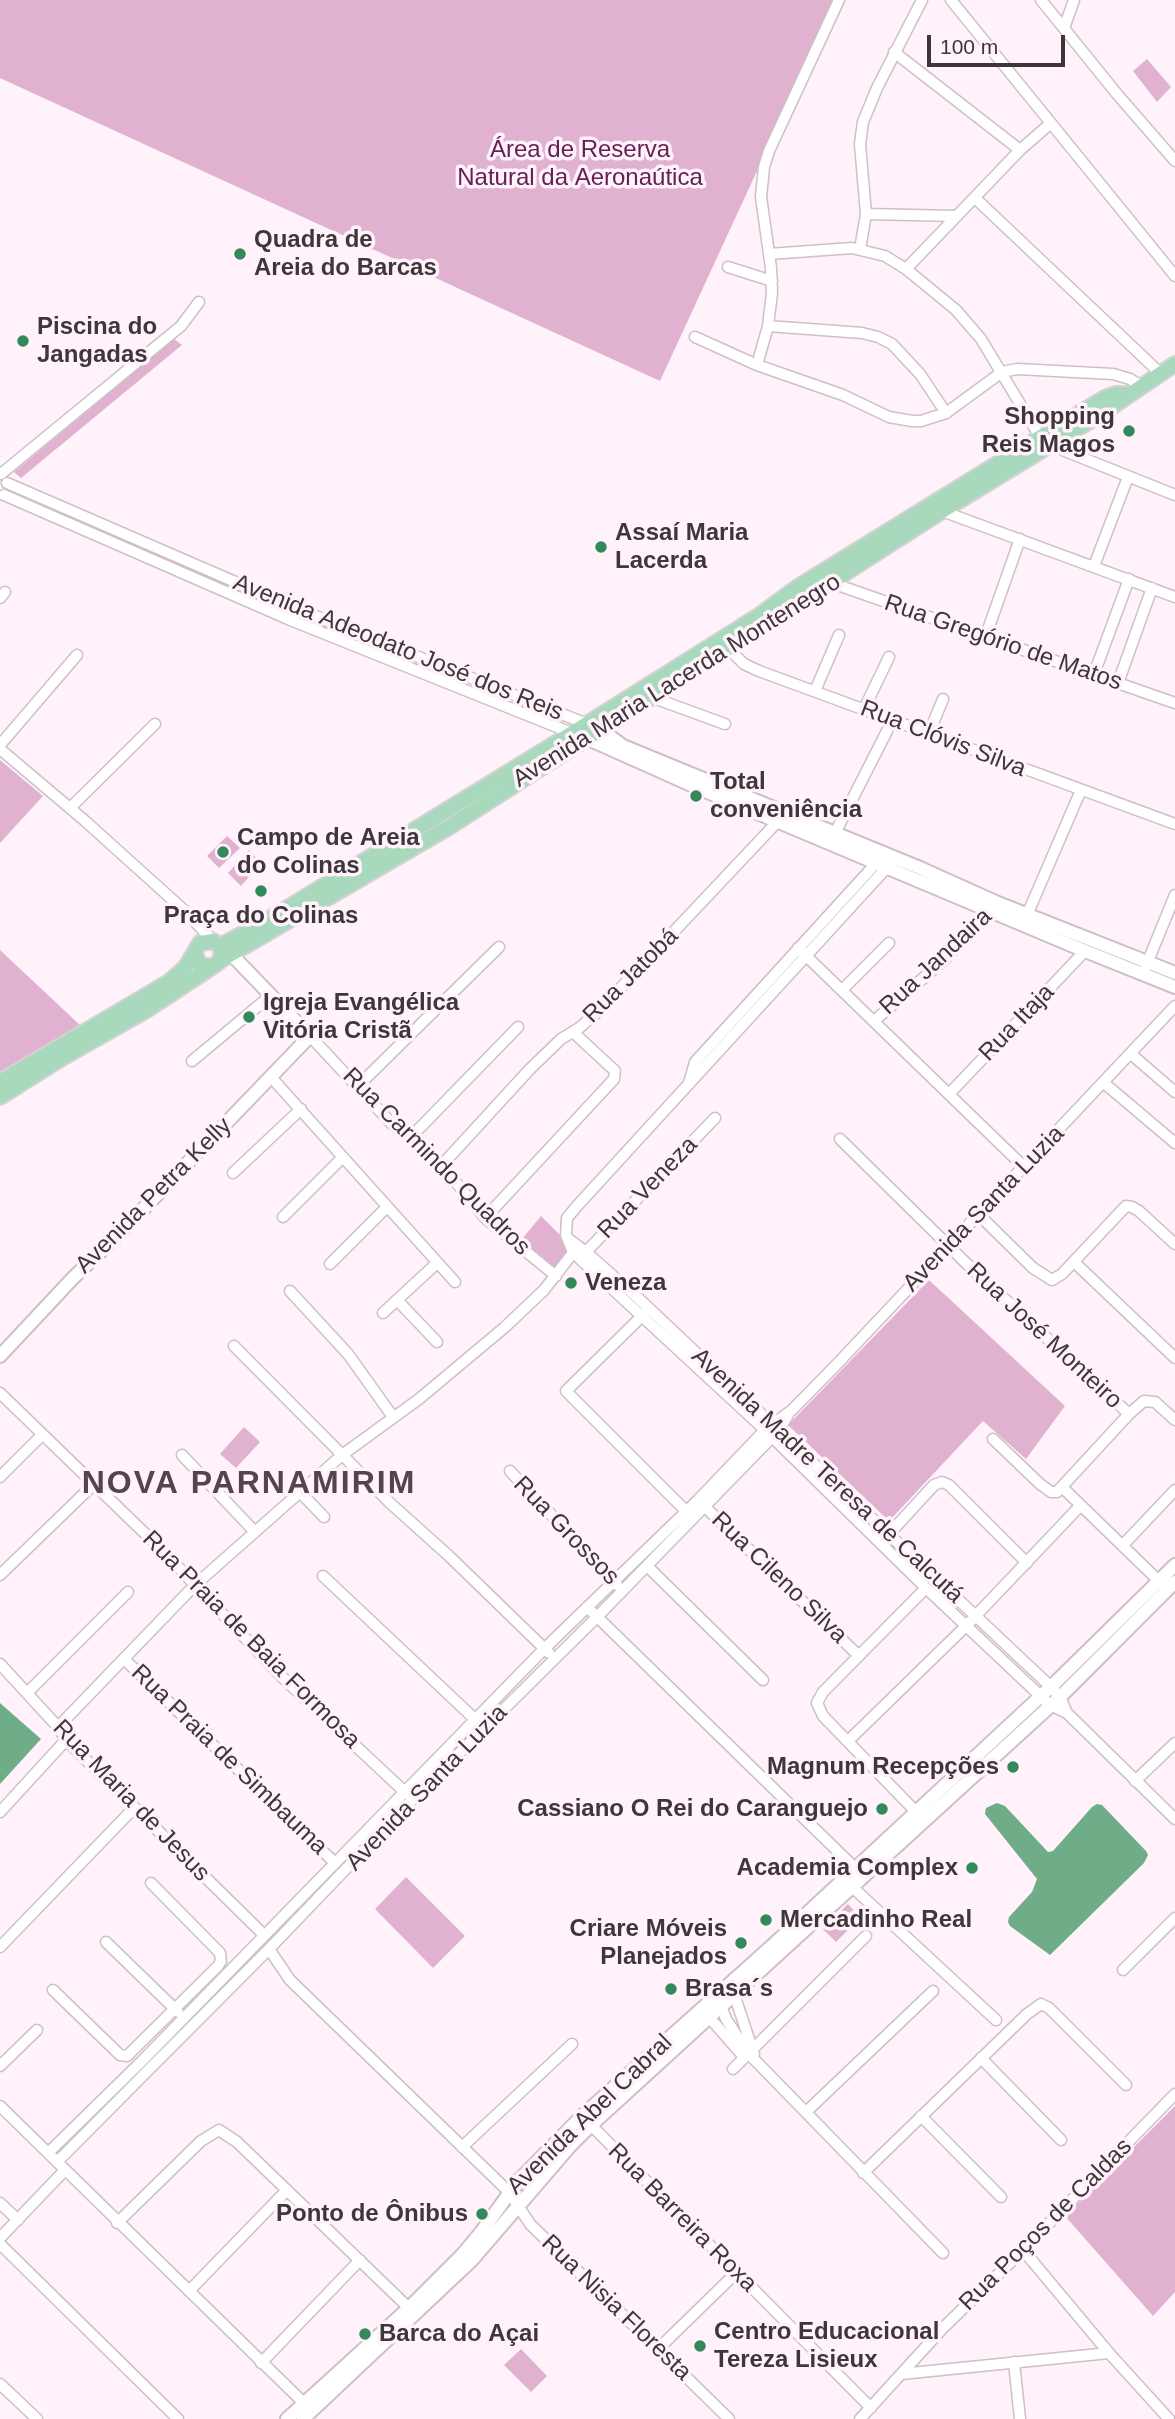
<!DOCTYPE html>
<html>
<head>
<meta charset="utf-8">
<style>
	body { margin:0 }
	#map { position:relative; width:1175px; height:2419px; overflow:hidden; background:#fff2fa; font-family:Helvetica,sans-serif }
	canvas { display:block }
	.scale { position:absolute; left:927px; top:35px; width:138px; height:32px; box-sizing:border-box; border:4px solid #3d373b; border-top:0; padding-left:9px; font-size:21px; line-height:24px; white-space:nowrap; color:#3d373b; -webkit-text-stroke:5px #fff2fa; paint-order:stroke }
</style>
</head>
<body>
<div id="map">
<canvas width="1175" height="2419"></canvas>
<div class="scale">100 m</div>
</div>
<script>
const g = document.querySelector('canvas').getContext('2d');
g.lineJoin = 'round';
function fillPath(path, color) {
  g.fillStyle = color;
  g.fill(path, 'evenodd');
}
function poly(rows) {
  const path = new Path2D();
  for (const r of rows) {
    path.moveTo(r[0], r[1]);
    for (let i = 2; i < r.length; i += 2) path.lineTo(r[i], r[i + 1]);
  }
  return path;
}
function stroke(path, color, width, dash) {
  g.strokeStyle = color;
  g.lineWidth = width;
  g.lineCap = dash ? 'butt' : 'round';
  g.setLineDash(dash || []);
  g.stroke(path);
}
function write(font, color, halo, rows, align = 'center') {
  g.font = font + ' Helvetica,sans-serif';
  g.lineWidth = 7;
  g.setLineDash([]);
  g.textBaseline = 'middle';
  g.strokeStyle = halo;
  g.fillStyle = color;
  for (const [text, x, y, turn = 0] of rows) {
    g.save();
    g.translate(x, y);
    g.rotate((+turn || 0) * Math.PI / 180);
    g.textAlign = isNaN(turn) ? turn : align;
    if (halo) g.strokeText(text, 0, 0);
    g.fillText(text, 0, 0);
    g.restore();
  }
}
fillPath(poly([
	[0,0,836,0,660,381,0,78],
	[1147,59,1171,87,1157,102,1133,71],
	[174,339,182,345,21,478,14,472],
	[0,760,43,796,0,843],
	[227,836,240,848,219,868,207,856],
	[249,850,261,863,241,886,228,873],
	[0,950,81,1026,0,1074],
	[541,1216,572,1247,554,1268,522,1239],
	[929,1280,1065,1406,1026,1459,983,1421,889,1521,788,1425],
	[244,1427,260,1442,236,1468,220,1454],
	[406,1877,465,1936,433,1968,375,1909],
	[848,1904,860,1918,836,1942,823,1929],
	[1175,2106,1175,2292,1153,2316,1065,2216],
	[521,2349,547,2376,531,2392,504,2365]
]), '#e0b2d0');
fillPath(poly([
	[0,1703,41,1739,0,1784],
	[997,1803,1005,1806,1048,1852,1053,1851,1092,1807,1097,1804,1102,1805,1146,1851,1148,1855,1144,1863,1050,1955,1010,1926,1008,1922,1009,1917,1032,1892,1037,1879,985,1814,986,1808]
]), '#6ead87');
const street = poly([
	[951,0,1175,276],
	[1041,0,1117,94,1175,161],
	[1064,28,1074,0],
	[894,52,1020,150],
	[975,198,1160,373],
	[866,214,957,216],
	[860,249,866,214,860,144,863,122,877,88,922,0],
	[769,254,852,248,885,256,906,269,956,310,981,339,1040,437],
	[728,267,772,281],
	[906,269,1020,150,1051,123],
	[768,326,862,333,878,337,892,344,920,374,946,413],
	[695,337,757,365,843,395,889,417,912,421,921,421,946,413,1002,372,1017,369,1113,374,1130,379,1141,386],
	[757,365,768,326,772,293,771,268,761,197,764,167,769,151,839,0],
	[1050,445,1175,495],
	[1,474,181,326,199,302],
	[7,483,293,607,587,724],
	[4,495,288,619,572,733],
	[942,511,1175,597],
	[1094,566,1128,477],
	[832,583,1175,703],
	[0,598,5,592],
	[985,638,1020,539],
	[725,645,744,664,759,671,1175,824],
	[1094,674,1129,579],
	[1118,683,1152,588],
	[815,691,839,635],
	[651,697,725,724],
	[864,709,889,657],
	[929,733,943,699],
	[0,745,77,655],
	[0,749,84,820,185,911,213,941],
	[70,808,155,724],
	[832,839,887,731],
	[891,863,577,1206,567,1218,566,1235,573,1252,580,1259,765,1430,926,1588,1050,1705,1067,1713],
	[1027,915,1081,790],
	[798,948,1024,1167],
	[1146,966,1175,895],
	[842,990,889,943],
	[874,1021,944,960,996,907],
	[310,1036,392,1124,442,1165,485,1218,556,1276],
	[1131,1054,1175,1092],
	[192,1061,270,996],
	[271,1077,455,1282],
	[689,1083,695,1062,880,859],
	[1104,1083,1175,1143],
	[358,1086,499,947],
	[949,1094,1085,951],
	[409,1139,518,1027],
	[840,1139,969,1266,1129,1414],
	[442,1165,530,1069,561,1039,579,1028,599,1011,781,818],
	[233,1173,301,1109],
	[978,1214,1033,1268,1052,1280,1062,1274,1126,1206,1132,1207,1139,1211,1175,1244],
	[283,1217,342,1158],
	[485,1218,614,1079,615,1071,573,1032],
	[570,1240,586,1252,638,1298,1050,1686,1060,1697,1067,1713,1175,1819],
	[582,1256,715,1118],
	[1074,1262,1175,1358],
	[330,1264,386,1208],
	[290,1291,348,1354,393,1417],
	[397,1300,437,1342],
	[383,1313,437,1263],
	[644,1314,566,1391,690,1515],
	[234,1346,390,1503,449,1556,549,1653],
	[0,1393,163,1551,281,1676,407,1794],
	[993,1439,1040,1484,1051,1492,1057,1492,1129,1414,1144,1401,1155,1402,1175,1420],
	[182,1455,254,1531],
	[510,1471,617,1585],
	[0,1477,42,1435],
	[1063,1488,1163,1585],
	[299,1491,324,1517],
	[701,1503,859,1656],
	[889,1534,934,1485,942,1482,949,1485,1027,1563],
	[1123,1545,1175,1490],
	[647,1566,763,1680],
	[0,1575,93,1485],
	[323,1576,480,1724],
	[587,1607,855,1868],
	[124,1659,334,1862],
	[0,1664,58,1727,66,1740,264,1935],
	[27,1693,128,1592],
	[58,1727,195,1585,342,1455,419,1399,505,1327,544,1290,576,1249],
	[848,1741,966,1626,1080,1506],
	[1135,1781,1175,1743],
	[0,1812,66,1740],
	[921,1817,823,1716,817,1703,823,1692,926,1588],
	[849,1884,996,2020],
	[106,1942,178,2012],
	[0,1947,134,1808],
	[269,1949,290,1980,509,2192,530,2224,729,2419],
	[1123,1970,1175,1918],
	[53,1990,120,2055,127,2056,218,1966,221,1961,220,1953,151,1883],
	[734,1994,754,2054],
	[721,2006,726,2019,748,2053,943,2253],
	[709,2017,743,2056],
	[981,2058,1061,2140],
	[0,2066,37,2030],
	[733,2069,866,1936],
	[0,2106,309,2408],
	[806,2112,933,1991],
	[921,2116,1001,2197],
	[586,2120,871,2408],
	[462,2147,572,2044],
	[48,2153,142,2061,544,1649,698,1500,765,1430,792,1410,838,1363,1175,1006],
	[57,2162,269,1949,413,1799,597,1617,778,1431,788,1415],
	[863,2173,1027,2014,1041,2004,1049,2008,1126,2085],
	[0,2203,18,2220],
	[117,2223,201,2141,219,2130,237,2142,413,2312],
	[0,2238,65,2170],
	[0,2244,178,2419],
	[1023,2250,1109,2353,1169,2419],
	[189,2291,287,2190],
	[658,2349,737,2272],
	[1014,2362,1020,2419],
	[261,2363,360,2260],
	[901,2374,1109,2353],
	[0,2384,37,2419],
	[860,2419,943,2328,1023,2250,1175,2094]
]);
const secondary = poly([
	[593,726,600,729,623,746,920,868,998,903,1175,973],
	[586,738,698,788,1085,951,1175,987],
	[0,1356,73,1278,123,1230,310,1036,231,954],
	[287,2419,409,2308,462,2255,482,2231,518,2181,582,2116,773,1945,1057,1681,1175,1565],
	[303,2419,471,2261,570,2146,590,2126,1060,1697,1175,1582]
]);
const primary = poly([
	[220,946,265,922,587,724,760,615,798,587,1070,419,1105,398,1116,394,1127,394],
	[221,960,449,827,942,511,1101,414,1175,364],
	[0,1082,169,982,186,967,200,943,213,941,220,946,222,954,219,962,212,967,200,965,195,955],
	[0,1097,62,1058,145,1011,212,967]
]);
stroke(street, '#cebfc9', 13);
stroke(secondary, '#cebfc9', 16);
stroke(primary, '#d4d3d4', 18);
stroke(street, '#fff', 10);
stroke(secondary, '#fff', 12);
stroke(primary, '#a9d9bd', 14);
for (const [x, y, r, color] of [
	[240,254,7,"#34895c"],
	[23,341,7,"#34895c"],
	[1129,431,7,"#34895c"],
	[601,547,7,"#34895c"],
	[696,796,7,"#34895c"],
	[223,852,7,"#34895c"],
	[261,891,7,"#34895c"],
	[249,1017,7,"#34895c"],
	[571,1283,7,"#34895c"],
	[1013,1767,7,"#34895c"],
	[882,1809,7,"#34895c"],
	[972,1868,7,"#34895c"],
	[766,1920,7,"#34895c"],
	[741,1943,7,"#34895c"],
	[671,1989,7,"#34895c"],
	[482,2214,7,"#34895c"],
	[365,2334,7,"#34895c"],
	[700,2346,7,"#34895c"]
]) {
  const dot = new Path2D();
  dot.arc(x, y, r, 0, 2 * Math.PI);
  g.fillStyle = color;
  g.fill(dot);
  stroke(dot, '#fff2fa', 2.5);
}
write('24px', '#652153', '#fff2fa', [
	["Área de Reserva",580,150],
	["Natural da Aeronaútica",580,178]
]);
write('bold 24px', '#3d373b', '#fff2fa', [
	["Quadra de",254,240],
	["Areia do Barcas",254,268],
	["Piscina do",37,327],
	["Jangadas",37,355],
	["Shopping",1115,417,"right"],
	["Reis Magos",1115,445,"right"],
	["Assaí Maria",615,533],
	["Lacerda",615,561],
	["Total",710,782],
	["conveniência",710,810],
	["Campo de Areia",237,838],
	["do Colinas",237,866],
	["Praça do Colinas",261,916,"center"],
	["Igreja Evangélica",263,1003],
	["Vitória Cristã",263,1031],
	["Veneza",585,1283],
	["Magnum Recepções",999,1767,"right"],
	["Cassiano O Rei do Caranguejo",868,1809,"right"],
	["Academia Complex",958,1868,"right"],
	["Mercadinho Real",780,1920],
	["Criare Móveis",727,1929,"right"],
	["Planejados",727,1957,"right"],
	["Brasa´s",685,1989],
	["Ponto de Ônibus",468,2214,"right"],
	["Centro Educacional",714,2332],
	["Tereza Lisieux",714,2360],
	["Barca do Açai",379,2334]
], 'left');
write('24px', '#3d373b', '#fff2fa', [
	["Rua Gregório de Matos",1003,643,19],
	["Avenida Adeodato José dos Reis",398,648,22],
	["Avenida Maria Lacerda Montenegro",677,681,-32],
	["Rua Clóvis Silva",943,739,21],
	["Rua Jandaira",936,962,-43],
	["Rua Jatobá",631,976,-45],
	["Rua Itaja",1017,1023,-46],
	["Rua Carmindo Quadros",436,1162,45],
	["Rua Veneza",648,1188,-46],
	["Avenida Petra Kelly",154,1196,-45],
	["Avenida Santa Luzia",984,1209,-46],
	["Rua José Monteiro",1044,1336,43],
	["Avenida Madre Teresa de Calcutá",827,1476,43],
	["Rua Grossos",566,1531,46],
	["Rua Cileno Silva",779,1578,44],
	["Rua Praia de Baia Formosa",251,1640,45],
	["Rua Praia de Simbauma",229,1760,44],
	["Avenida Santa Luzia",427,1788,-46],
	["Rua Maria de Jesus",131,1801,46],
	["Avenida Abel Cabral",590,2115,-44],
	["Rua Barreira Roxa",682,2218,45],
	["Rua Poços de Caldas",1046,2225,-45],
	["Rua Nisia Floresta",616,2308,44]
]);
g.letterSpacing = '2px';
write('bold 32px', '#52454d', '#fff2fa', [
	["NOVA PARNAMIRIM",249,1484]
]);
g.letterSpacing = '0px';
</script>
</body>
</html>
